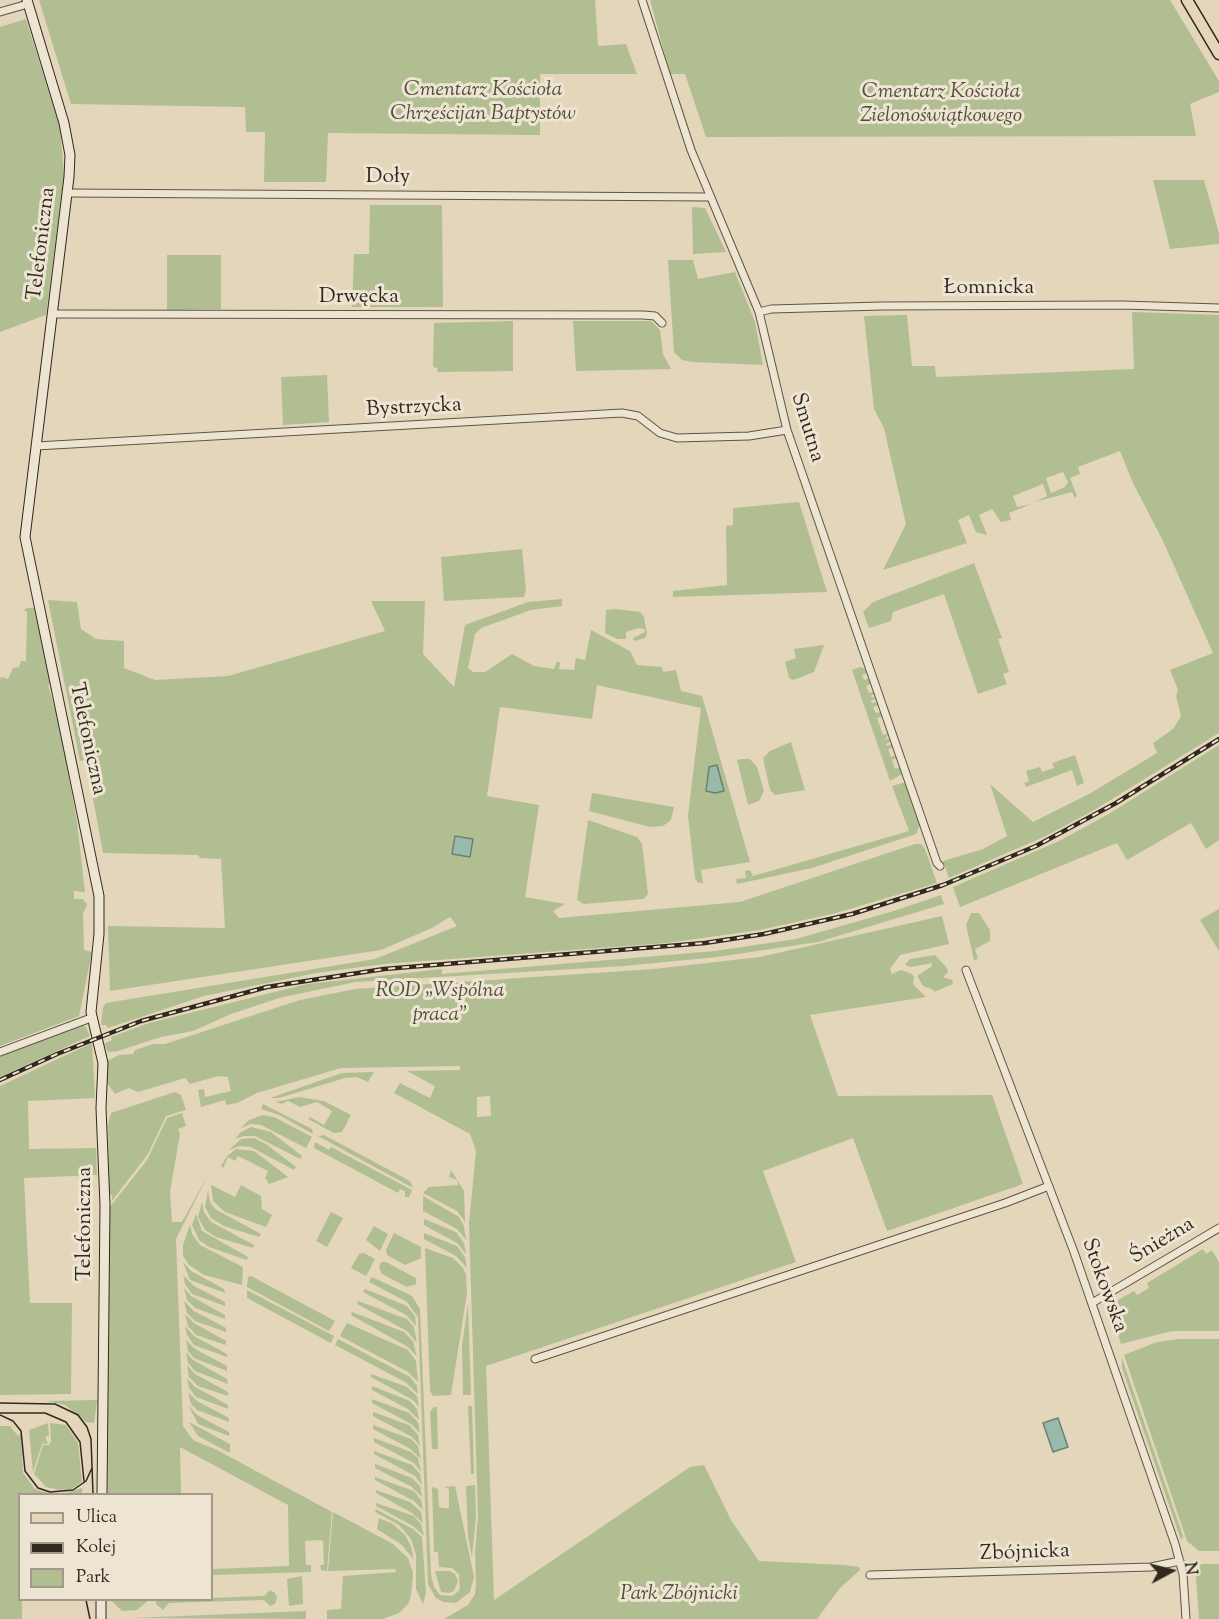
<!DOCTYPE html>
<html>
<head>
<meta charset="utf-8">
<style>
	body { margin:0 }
	#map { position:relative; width:1219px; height:1619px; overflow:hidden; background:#e4d6ba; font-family:"Sorts Mill Goudy",serif }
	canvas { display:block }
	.legend { position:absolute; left:18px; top:1493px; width:195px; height:108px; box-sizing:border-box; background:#ede4d2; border:2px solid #a2998a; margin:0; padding:8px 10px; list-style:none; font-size:18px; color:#31281f }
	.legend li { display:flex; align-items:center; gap:12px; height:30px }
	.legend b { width:30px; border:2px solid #a2998a }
	.north { position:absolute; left:1141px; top:1541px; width:60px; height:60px; -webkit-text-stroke:4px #ede4d2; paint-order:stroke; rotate:83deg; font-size:16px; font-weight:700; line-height:24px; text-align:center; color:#31281f }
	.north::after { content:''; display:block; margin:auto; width:21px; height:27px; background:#31281f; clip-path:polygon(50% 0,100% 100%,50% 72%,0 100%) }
</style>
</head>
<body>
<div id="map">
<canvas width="1219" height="1619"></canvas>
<ul class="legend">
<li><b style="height:8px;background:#e4d6ba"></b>Ulica</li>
<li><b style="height:8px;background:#31281f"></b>Kolej</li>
<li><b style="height:16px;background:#b1be92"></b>Park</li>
</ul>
<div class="north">N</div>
</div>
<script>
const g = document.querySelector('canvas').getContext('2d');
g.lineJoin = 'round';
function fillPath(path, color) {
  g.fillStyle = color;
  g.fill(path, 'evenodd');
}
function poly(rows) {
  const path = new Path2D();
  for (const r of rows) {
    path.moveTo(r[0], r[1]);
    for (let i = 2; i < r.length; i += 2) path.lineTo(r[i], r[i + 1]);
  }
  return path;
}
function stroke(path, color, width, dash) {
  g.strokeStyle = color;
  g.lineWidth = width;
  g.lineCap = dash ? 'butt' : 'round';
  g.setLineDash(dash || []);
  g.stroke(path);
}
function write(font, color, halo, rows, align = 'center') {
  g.font = font + ' "Sorts Mill Goudy",serif';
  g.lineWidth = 6;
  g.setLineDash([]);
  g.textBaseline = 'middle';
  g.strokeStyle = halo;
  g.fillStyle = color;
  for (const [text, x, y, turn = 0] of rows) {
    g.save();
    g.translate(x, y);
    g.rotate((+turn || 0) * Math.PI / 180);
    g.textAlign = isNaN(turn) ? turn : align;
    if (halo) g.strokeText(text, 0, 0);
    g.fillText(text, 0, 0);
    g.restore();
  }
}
fillPath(poly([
	[39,0,595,0,598,46,626,44,637,74,540,74,540,135,328,133,326,182,264,182,265,132,246,132,245,107,71,104],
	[650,0,1170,0,1219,81,1219,92,1190,104,1196,136,706,137,685,74,670,74],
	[26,19,60,128,64,174,46,315,0,332,0,27],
	[1153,180,1204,180,1219,233,1219,244,1170,249],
	[370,205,442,205,443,307,352,307,354,254,369,254],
	[692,207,705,208,726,252,693,254],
	[167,255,221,255,221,309,167,310],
	[668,260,693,260,698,279,735,272,755,322,763,365,693,362,682,360,674,352],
	[1132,312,1219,315,1219,733,1096,809,1046,836,949,878,943,861,983,849,1007,836,990,784,1033,822,1089,794,1157,753,1153,743,1173,729,1181,716,1176,696,1178,690,1170,670,1213,653,1163,541,1133,483,1120,451,1078,467,1080,474,1070,478,1077,496,1075,498,1072,492,1035,502,1047,496,1043,484,1013,496,1017,507,1031,504,1009,513,1011,520,1001,522,992,509,979,515,987,535,976,532,969,515,958,520,967,543,883,570,906,524,884,428,874,409,864,316,907,315,912,366,935,366,936,377,1134,369],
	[1063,472,1068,482,1065,487,1051,493,1046,478],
	[513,321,513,371,438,372,437,368,433,367,434,323],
	[573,321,651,321,660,330,663,354,671,369,576,371],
	[327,375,329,422,283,425,281,377],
	[799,502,827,592,673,597,673,591,727,585,726,526,733,525,733,508],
	[522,549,526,590,524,597,444,601,441,557],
	[974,563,1002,638,998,639,1009,672,1003,674,1007,684,978,694,944,594,893,612,891,621,869,628,863,612,873,602],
	[562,599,562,606,531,610,481,628,475,634,468,668,473,672,485,672,512,654,534,666,554,669,557,661,560,663,559,669,574,670,576,658,585,660,591,630,630,651,637,665,662,667,663,672,676,670,681,691,702,696,750,862,701,870,703,883,698,883,695,878,688,815,701,708,597,685,592,719,500,707,487,796,539,805,525,897,565,904,553,911,559,918,740,902,915,844,921,844,925,849,937,883,836,913,760,930,667,943,384,964,316,973,204,996,108,1028,106,1025,101,1025,103,1007,106,1003,375,959,457,926,450,917,432,928,381,950,110,991,108,926,225,928,221,859,200,858,198,855,103,853,86,760,80,761,48,600,77,602,81,629,96,639,124,641,124,668,155,680,228,676,385,631,371,601,425,601,423,654,454,687,465,625,528,602],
	[27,608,34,608,52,683,48,685,58,719,77,822,85,892,74,891,74,899,83,899,87,905,83,914,84,950,92,952,79,1016,0,1046,0,681,1,677,8,679,13,668,19,667,21,661,26,661,27,612,24,610],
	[616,609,640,612,644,617,647,634,645,638,634,641,633,638,645,632,644,629,638,628,626,632,626,639,617,639,605,633,606,610],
	[824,645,814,672,793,680,789,678,785,662,796,658,794,649],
	[860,667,866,669,868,673,862,675,864,680,869,678,871,684,866,686,869,693,874,692,875,694,870,696,877,699,871,700,872,703,878,702,879,705,873,707,876,713,881,712,883,716,877,718,883,735,889,733,885,740,890,738,892,741,886,744,887,746,892,744,894,747,888,749,891,757,896,755,897,758,892,760,895,769,900,767,902,774,890,781,852,670],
	[791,742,805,790,775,795,770,790,763,758,770,751],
	[1219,745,1219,840,1206,849,1191,823,1127,860,1117,843,960,907,953,887,1059,841,1107,815],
	[1075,755,1084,783,1077,786,1072,770,1026,787,1024,783,1029,781,1026,771,1040,767,1042,772,1054,768,1052,763],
	[742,759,750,759,757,767,764,791,759,801,748,805,737,760],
	[902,783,906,783,920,824,916,834,812,868,737,884,736,879,746,878,745,871,750,870,753,876,909,831,892,786],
	[592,793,674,807,671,820,663,826,650,827,589,811],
	[588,820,637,837,642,844,648,894,644,899,584,904,577,900],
	[941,895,944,904,818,942,717,957,624,966,355,982,279,998,231,1014,193,1031,161,1037,118,1051,108,1052,104,1044,112,1040,111,1037,149,1023,307,984,442,969,442,974,715,951,796,939,897,910],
	[1219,909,1219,951,1200,920],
	[971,913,979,913,990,930,990,941,975,949,978,959,974,960,966,925],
	[942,916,949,944,900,955,890,969,892,974,901,970,912,974,914,977,913,984,926,997,810,1015,838,1096,992,1095,1023,1184,887,1231,853,1138,763,1171,796,1262,486,1366,494,1600,690,1467,704,1465,731,1520,759,1561,844,1565,859,1567,860,1570,840,1588,817,1619,444,1619,468,1605,475,1594,476,1585,475,1552,478,1516,469,1223,476,1151,470,1134,394,1093,400,1083,430,1098,435,1086,407,1071,460,1070,460,1066,341,1068,257,1093,237,1103,226,1105,225,1100,201,1107,198,1090,204,1089,205,1097,231,1091,228,1077,218,1076,190,1084,185,1078,138,1092,129,1088,115,1094,107,1083,107,1061,119,1055,133,1054,135,1050,153,1044,165,1044,300,1000,355,989,654,969,760,957],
	[490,1096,491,1116,477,1117,477,1097],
	[935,955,947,968,948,972,943,977,952,980,953,984,934,992,932,989,923,986,917,976,931,967,932,963,911,967,905,965,910,959],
	[79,1025,86,1027,90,1036,0,1077,0,1055],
	[92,1043,95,1098,28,1101,29,1149,96,1148,97,1175,24,1178,30,1303,72,1303,71,1394,0,1395,0,1086],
	[374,1072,368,1082,357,1077,345,1078,279,1098,270,1098,342,1073],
	[175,1092,181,1095,186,1110,166,1116,148,1154,112,1201,112,1195,109,1195,108,1124,111,1113],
	[299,1097,324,1101,351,1115,342,1132,334,1133,308,1119,310,1117,324,1125,332,1111,317,1102,300,1107,288,1101,282,1104,276,1102],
	[263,1104,312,1129,313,1134,279,1115,261,1109],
	[182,1113,186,1126,178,1129,180,1134,170,1192,172,1222,182,1222,209,1173,176,1239,183,1426,193,1440,217,1450,332,1512,327,1571,321,1570,320,1565,324,1565,323,1541,320,1540,305,1541,306,1565,311,1565,311,1572,212,1575,212,1569,289,1566,288,1505,180,1447,181,1494,108,1494,109,1208,147,1160,167,1118],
	[263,1115,274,1117,312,1137,306,1148,261,1125,251,1124,241,1128,249,1120],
	[251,1127,271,1132,302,1156,300,1159,255,1136,244,1136,235,1139,241,1132],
	[324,1135,410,1181,413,1188,318,1136],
	[254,1138,266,1144,296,1167,294,1170,251,1147,240,1146,229,1150,241,1139],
	[315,1142,329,1150,331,1147,412,1190,409,1197,405,1197,405,1191,400,1189,398,1193,314,1148],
	[236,1149,254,1151,288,1177,269,1184,265,1178,268,1171,238,1156,235,1161,228,1157,223,1168,221,1166,227,1156],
	[451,1170,464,1191,465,1222,457,1211,423,1193,429,1187,458,1185,457,1180,449,1177],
	[241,1185,261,1196,262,1209,272,1215,266,1227,225,1212,213,1201,211,1185,235,1197],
	[208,1190,210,1202,215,1209,261,1234,259,1237,224,1226,211,1218,205,1207],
	[423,1196,459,1217,464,1226,466,1240,457,1229,423,1211],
	[202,1202,204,1212,211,1222,254,1245,253,1248,216,1237,205,1230,198,1217],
	[331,1212,343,1218,327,1247,316,1241],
	[196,1214,202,1231,248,1257,247,1260,209,1247,199,1240,192,1225],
	[424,1219,456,1232,464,1243,466,1254,457,1243,424,1225],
	[190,1225,192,1234,200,1245,243,1267,242,1285,204,1275,189,1265,183,1256,183,1245],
	[374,1226,388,1234,380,1251,366,1240],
	[394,1233,421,1247,421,1258,405,1265,387,1255,386,1250],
	[424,1233,457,1246,465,1257,467,1268,456,1256,424,1239],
	[425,1248,453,1258,463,1268,466,1275,467,1293,451,1395,433,1396,430,1391],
	[1203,1249,1206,1254,1212,1250,1219,1262,1219,1331,1172,1331,1121,1344,1113,1317,1118,1300,1134,1291,1137,1295,1149,1288,1147,1283],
	[364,1253,375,1259,366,1276,351,1268,359,1254],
	[183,1262,191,1271,224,1289,225,1293,190,1280],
	[381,1262,386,1262,416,1278,416,1284,407,1287,382,1274,379,1268],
	[183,1275,194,1286,225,1302,225,1306,192,1294,185,1284],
	[251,1276,335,1321,329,1331,247,1287,248,1277],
	[372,1277,412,1296,420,1309,431,1575,434,1587,440,1595,453,1596,460,1589,459,1574,452,1568,439,1567,438,1552,434,1552,432,1487,438,1489,439,1507,443,1508,449,1508,449,1489,444,1487,455,1486,474,1577,470,1592,456,1603,443,1602,436,1598,428,1584,418,1317,407,1302,369,1282],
	[184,1288,191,1296,225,1315,225,1319,195,1308,187,1300],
	[365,1289,407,1306,415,1316,416,1326,406,1315,363,1292],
	[247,1290,334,1336,331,1343,247,1298],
	[184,1301,194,1311,226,1328,226,1332,195,1321,187,1313],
	[358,1301,407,1319,414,1327,417,1343,407,1331,357,1304],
	[468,1304,471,1395,463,1395,462,1345],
	[352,1312,404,1332,413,1341,417,1357,408,1347,351,1315],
	[185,1314,194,1323,226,1341,226,1345,196,1335,188,1326],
	[347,1323,408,1350,416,1361,418,1382,408,1372,340,1336],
	[185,1326,194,1336,227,1354,227,1357,194,1345,187,1335],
	[338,1339,410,1377,417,1386,418,1394,405,1382,335,1345],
	[1180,1339,1219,1339,1219,1551,1199,1551,1187,1541,1124,1355,1157,1342],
	[186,1340,195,1349,227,1366,227,1371,194,1358,188,1351],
	[186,1352,193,1360,227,1379,228,1384,195,1371,188,1363],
	[1122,1358,1183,1536,1181,1540,1122,1368],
	[187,1365,195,1374,228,1392,228,1396,198,1386,189,1377],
	[371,1374,407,1387,417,1396,419,1407,413,1400,371,1377],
	[187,1378,195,1387,228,1405,228,1409,196,1397,189,1388],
	[372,1386,410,1401,417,1409,419,1420,408,1409,372,1390],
	[188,1392,197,1401,229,1418,229,1422,197,1410,191,1404],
	[372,1399,409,1413,418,1422,420,1433,411,1424,372,1403],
	[97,1400,94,1423,86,1422,65,1405,46,1401],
	[188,1405,197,1415,229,1432,229,1436,198,1424],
	[468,1406,472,1406,474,1474,471,1474],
	[434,1407,437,1407,438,1449,432,1449,430,1412],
	[373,1412,409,1425,418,1435,420,1446,412,1437,373,1416],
	[189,1422,230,1444,230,1453,198,1436],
	[48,1423,49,1436,45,1436,48,1444,43,1444,44,1438,33,1472,29,1430],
	[50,1423,66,1425,78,1443,82,1482,72,1489,59,1490,46,1487,34,1474,43,1445,49,1445,51,1442],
	[373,1425,411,1439,418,1446,421,1459,409,1448,373,1429],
	[0,1426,10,1426,18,1436,21,1434,23,1473,35,1489,44,1492,63,1494,82,1488,82,1494,20,1494,20,1600,22,1600,22,1619,0,1619],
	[374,1438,411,1452,418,1458,421,1472,414,1463,374,1442],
	[374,1451,412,1465,420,1474,422,1485,415,1476,374,1454],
	[375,1464,412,1478,420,1486,422,1497,412,1487,375,1468],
	[375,1477,414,1491,421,1500,423,1510,414,1501,375,1480],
	[475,1485,476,1517,472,1557,468,1537,466,1486],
	[376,1490,410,1502,421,1512,423,1523,412,1513,376,1493],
	[376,1503,414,1516,421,1524,424,1536,413,1526,376,1506],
	[376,1509,413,1529,422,1537,426,1593,423,1604,416,1589,416,1555,411,1539,399,1525,375,1512],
	[333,1512,393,1544,408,1558,413,1573,411,1596,408,1604,399,1613,383,1619,327,1619,327,1610,341,1609,343,1576,396,1572,395,1569,328,1571],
	[379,1518,393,1524,405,1535,411,1546,414,1560,402,1545,377,1529],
	[1201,1564,1219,1564,1219,1619,1199,1619,1196,1577],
	[435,1571,450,1571,455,1574,458,1581,454,1591,449,1593,441,1592],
	[302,1576,303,1604,289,1606,287,1579],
	[270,1590,275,1593,277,1597,275,1604,270,1606,264,1600,169,1603,163,1610,156,1604,156,1600,264,1596],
	[111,1600,149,1600,137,1610,122,1611],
	[306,1611,306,1619,132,1618]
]), '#b1be92');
const water = poly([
	[717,765,724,791,715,793,706,791,709,767,717,765],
	[455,836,473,839,470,857,452,854,455,836],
	[1058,1418,1068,1447,1053,1452,1043,1423,1058,1418]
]);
fillPath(water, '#97baaa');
stroke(water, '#6e8072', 1.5);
const street = poly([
	[642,0,691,150,759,312,787,430,937,863,940,866],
	[0,12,28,4],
	[67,193,709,197],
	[759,312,771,309,882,306,1123,305,1219,308],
	[53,314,643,315,655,316,662,323],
	[36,446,622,413,638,416,660,433,677,438,749,436,787,430],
	[966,970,1074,1252,1175,1544,1183,1574,1186,1619],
	[0,1052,91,1018],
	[1092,1303,1219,1228],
	[535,1359,1005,1203,1049,1186],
	[870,1575,1151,1567,1180,1561]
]);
const secondary = poly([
	[27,0,64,123,70,155,69,177,25,537,99,896,99,934,91,1012,103,1063,101,1108,105,1205,102,1494],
	[101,1600,101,1619]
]);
const primary = poly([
	[1187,0,1219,54]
]);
stroke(street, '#5e5446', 9);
stroke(secondary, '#31281f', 11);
stroke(primary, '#31281f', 13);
stroke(street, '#ede4d2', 7);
stroke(secondary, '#ede4d2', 9);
stroke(primary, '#e4d6ba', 10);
stroke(poly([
	[0,1403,55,1404,78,1415,87,1427,91,1439,93,1494],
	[0,1413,45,1413,66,1422,80,1442,84,1481],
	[0,1415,13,1421,21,1431,25,1471,38,1488,50,1492,73,1490,86,1481,92,1468],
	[86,1600,90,1619]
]), '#31281f', 1.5);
const rail = poly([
	[0,1080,57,1054,141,1021,267,987,384,969,705,943,764,934,852,914,943,885,1036,846,1116,803,1219,739]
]);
stroke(rail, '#31281f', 4.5);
stroke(rail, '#ede4d2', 2, [7]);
write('italic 21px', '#514e3c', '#ede4d2', [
	["Cmentarz Kościoła",483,91],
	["Chrześcijan Baptystów",483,115],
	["Cmentarz Kościoła",941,93],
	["Zielonoświątkowego",941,117],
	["ROD „Wspólna",440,992],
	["praca”",440,1016],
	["Park Zbójnicki",679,1595]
]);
write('21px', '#31281f', '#ede4d2', [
	["Doły",388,178],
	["Telefoniczna",43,244,-83],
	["Łomnicka",989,289],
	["Drwęcka",359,298],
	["Bystrzycka",414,409,-3],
	["Smutna",806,428,73],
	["Telefoniczna",86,739,78],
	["Telefoniczna",86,1224,-90],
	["Śnieżna",1163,1242,-31],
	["Stokowska",1103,1286,70],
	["Zbójnicka",1025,1554,-2]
]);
</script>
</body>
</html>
